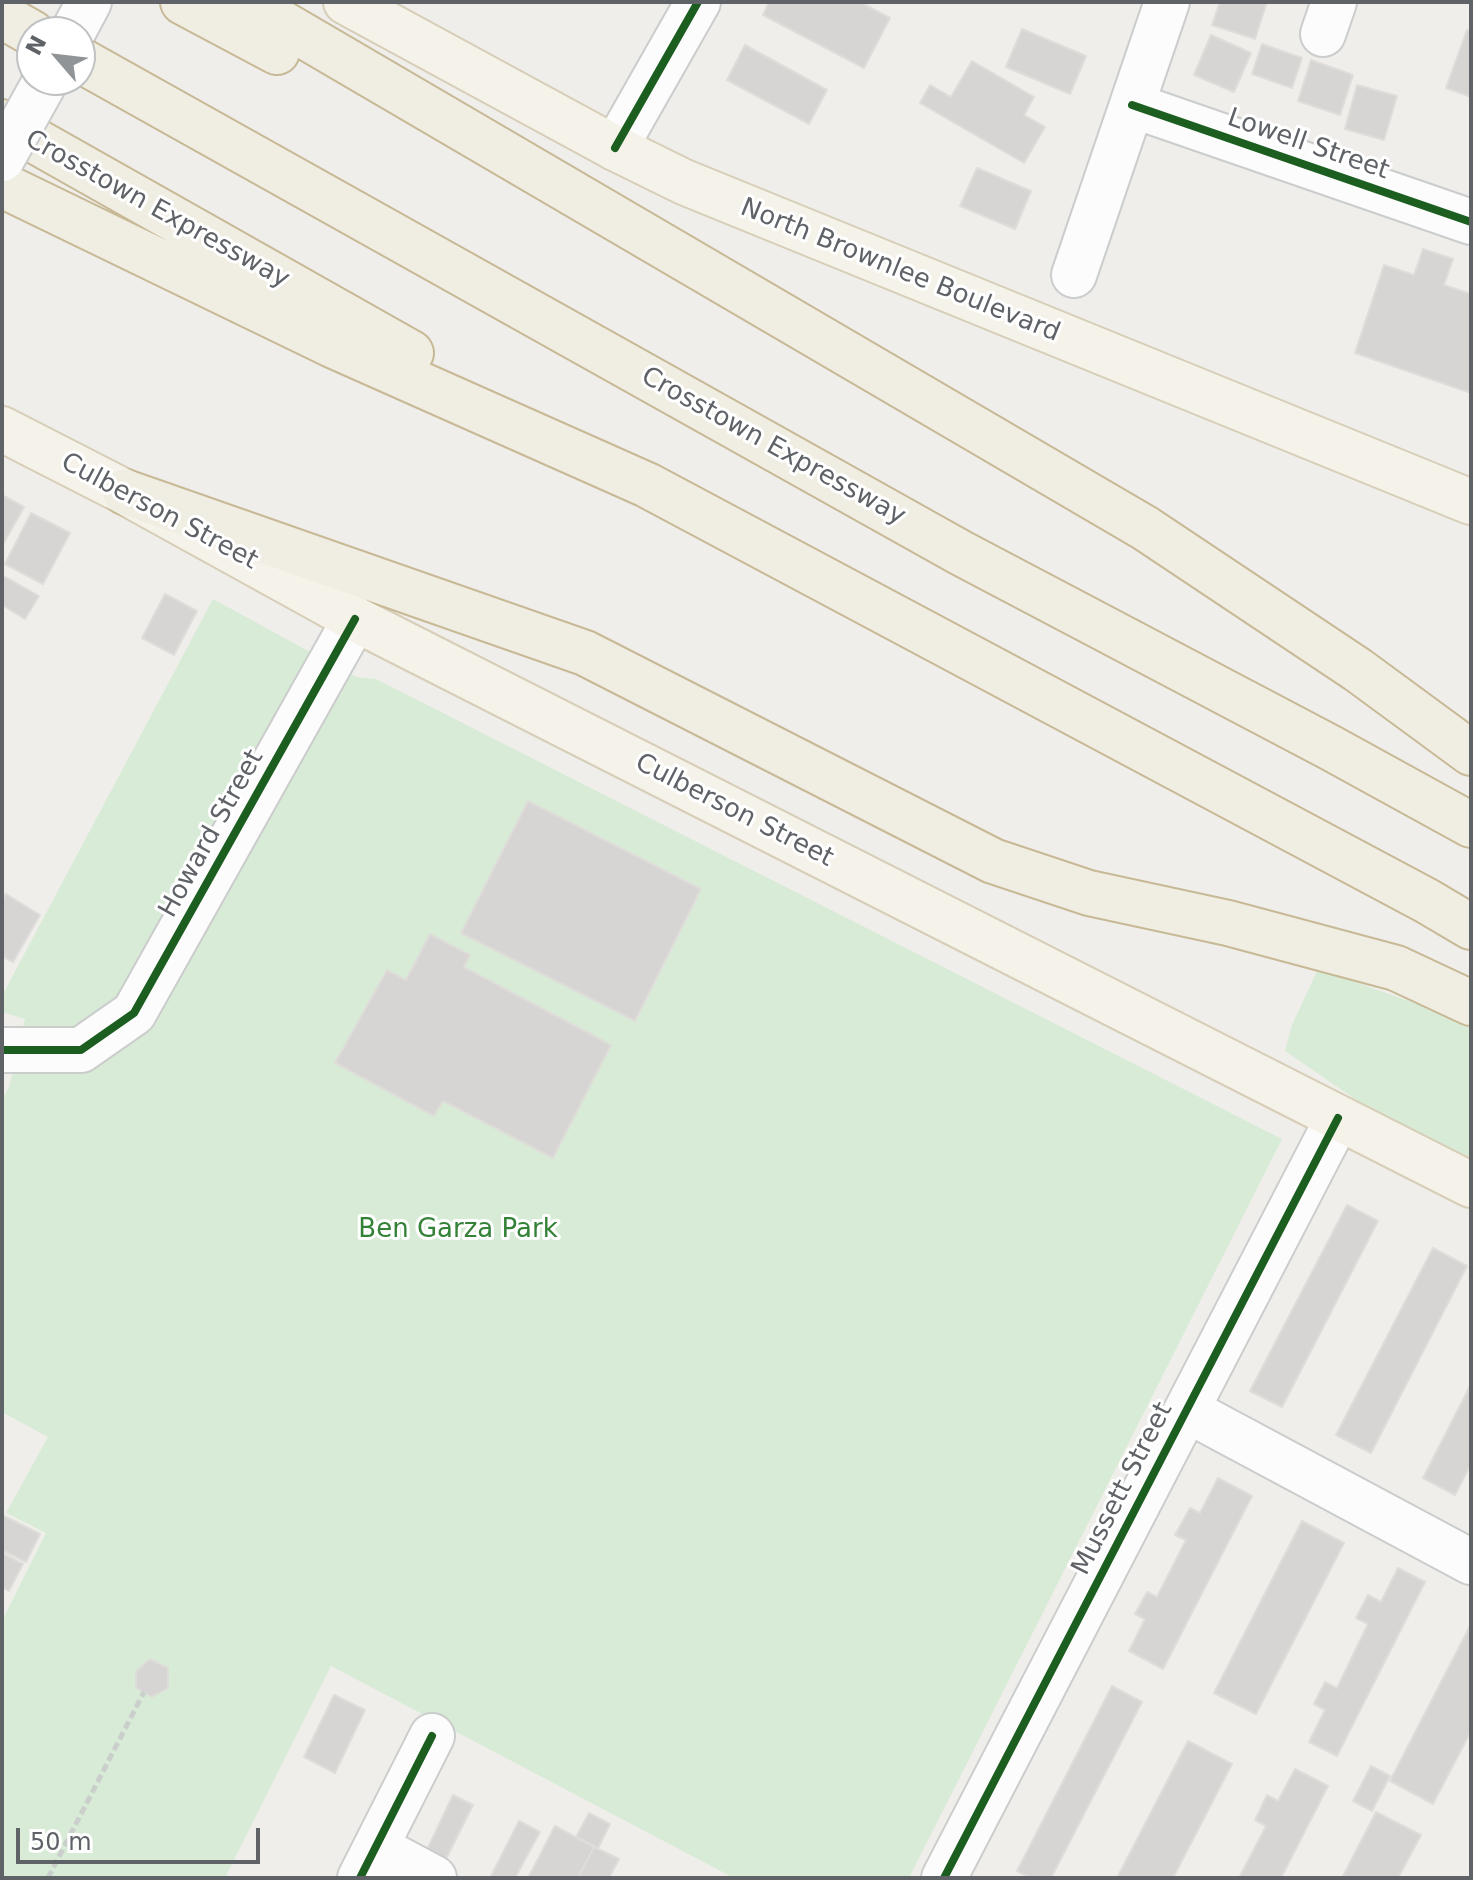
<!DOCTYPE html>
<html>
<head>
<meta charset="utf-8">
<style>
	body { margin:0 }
	#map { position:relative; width:1473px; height:1880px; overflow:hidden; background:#efeeea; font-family:"DejaVu Sans",sans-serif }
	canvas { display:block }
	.frame { position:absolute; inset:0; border:4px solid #5f6368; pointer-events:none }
	.north { position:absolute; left:16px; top:16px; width:80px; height:80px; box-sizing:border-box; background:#fff; border:2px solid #bfc1c3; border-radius:50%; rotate:298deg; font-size:22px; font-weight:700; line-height:32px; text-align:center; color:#5f6368 }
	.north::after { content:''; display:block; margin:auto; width:28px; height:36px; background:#919496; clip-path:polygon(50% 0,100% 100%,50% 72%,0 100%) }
	.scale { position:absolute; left:16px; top:1828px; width:244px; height:36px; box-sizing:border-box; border:4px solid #5f6368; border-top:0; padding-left:10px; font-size:24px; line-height:28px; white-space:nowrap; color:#5f6368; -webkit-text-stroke:6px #fff; paint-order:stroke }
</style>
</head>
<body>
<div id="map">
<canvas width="1473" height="1880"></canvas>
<div class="frame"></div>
<div class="north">N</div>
<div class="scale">50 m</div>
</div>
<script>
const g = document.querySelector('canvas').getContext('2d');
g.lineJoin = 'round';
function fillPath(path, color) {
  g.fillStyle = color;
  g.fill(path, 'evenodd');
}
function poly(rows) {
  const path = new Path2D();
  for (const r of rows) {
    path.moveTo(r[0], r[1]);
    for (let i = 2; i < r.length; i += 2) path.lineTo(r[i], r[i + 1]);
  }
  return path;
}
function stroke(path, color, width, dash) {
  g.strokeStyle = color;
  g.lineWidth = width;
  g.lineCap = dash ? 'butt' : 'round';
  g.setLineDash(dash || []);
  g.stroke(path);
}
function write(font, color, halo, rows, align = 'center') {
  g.font = font + ' "DejaVu Sans",sans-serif';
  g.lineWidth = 6;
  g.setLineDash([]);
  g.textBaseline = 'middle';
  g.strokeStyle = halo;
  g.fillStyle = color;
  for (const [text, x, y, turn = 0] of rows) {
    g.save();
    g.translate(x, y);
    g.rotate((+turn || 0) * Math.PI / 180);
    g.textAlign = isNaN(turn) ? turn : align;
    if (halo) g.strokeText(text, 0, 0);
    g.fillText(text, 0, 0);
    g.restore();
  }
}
fillPath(poly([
	[213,599,356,677,376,679,1282,1139,909,1878,734,1878,331,1666,225,1878,2,1878,2,1621,46,1533,6,1513,48,1437,2,1412,2,1100,9,1087,25,1019,2,1012,2,996],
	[1318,969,1443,1013,1471,1026,1471,1165,1399,1129,1285,1051,1292,1025]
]), '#d8ebd6');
const building = poly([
	[769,2,860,2,890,18,864,68,763,15,769,2],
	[1220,2,1267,2,1255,39,1212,25,1220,2],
	[1022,29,1086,56,1070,94,1006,67,1022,29],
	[1467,30,1471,32,1471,97,1446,88,1467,30],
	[1211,35,1251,53,1234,92,1194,75,1211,35],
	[1262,44,1302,58,1292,88,1252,74,1262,44],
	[745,45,827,90,809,124,727,80,745,45],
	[1311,60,1353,75,1340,115,1298,101,1311,60],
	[972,61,1034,97,1024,115,1045,127,1024,163,920,103,930,85,951,97,972,61],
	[1357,85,1397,96,1384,140,1345,129,1357,85],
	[977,168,1031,191,1015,229,960,206,977,168],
	[1423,249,1453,259,1444,285,1471,294,1471,393,1355,353,1384,265,1414,275,1423,249],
	[2,495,24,507,2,546,2,495],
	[31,513,70,533,43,584,5,564,31,513],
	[2,575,39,596,25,619,2,605,2,575],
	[165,594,197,611,174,655,142,638,165,594],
	[528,801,701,889,635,1021,461,933,528,801],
	[6,894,40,915,13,962,2,956,2,901,6,894],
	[430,934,470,955,464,967,611,1045,553,1158,443,1101,434,1116,335,1063,387,970,406,980,430,934],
	[1347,1205,1378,1221,1282,1407,1250,1391,1347,1205],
	[1433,1248,1467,1266,1371,1453,1336,1435,1433,1248],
	[1471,1384,1471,1464,1455,1495,1423,1478,1471,1384],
	[1218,1478,1252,1496,1163,1669,1129,1651,1145,1619,1135,1614,1147,1592,1157,1597,1186,1540,1175,1535,1190,1508,1200,1513,1218,1478],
	[2,1515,40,1534,26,1562,2,1550,2,1515],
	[1302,1521,1344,1543,1256,1714,1214,1693,1302,1521],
	[2,1553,23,1564,9,1591,2,1587,2,1553],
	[1398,1568,1425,1582,1337,1756,1309,1742,1325,1710,1314,1704,1325,1682,1337,1688,1368,1624,1356,1618,1368,1595,1381,1602,1398,1568],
	[1471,1624,1471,1731,1433,1804,1390,1781,1471,1624],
	[150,1659,168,1668,168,1688,152,1697,136,1688,136,1671,150,1659],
	[1112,1686,1142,1702,1051,1878,1031,1878,1017,1871,1112,1686],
	[334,1695,365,1710,335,1773,304,1757,334,1695],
	[1188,1741,1232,1764,1173,1878,1117,1878,1188,1741],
	[1371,1766,1390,1776,1372,1811,1353,1801,1371,1766],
	[1295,1769,1328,1786,1281,1878,1239,1878,1266,1826,1255,1820,1267,1795,1278,1801,1295,1769],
	[453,1795,473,1805,444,1863,425,1854,453,1795],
	[1376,1812,1421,1835,1398,1878,1342,1878,1376,1812],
	[589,1813,610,1824,598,1848,576,1837,589,1813],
	[519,1821,540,1832,515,1878,490,1878,519,1821],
	[555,1826,594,1847,578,1878,528,1878,555,1826],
	[594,1847,619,1859,609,1878,578,1878,594,1847]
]);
fillPath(building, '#d6d5d3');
stroke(building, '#deddd9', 2);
const minor = poly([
	[73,32,89,2],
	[1323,34,1334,2],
	[1132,105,1471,222],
	[615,148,698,2],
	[1074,275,1167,2],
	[2,1050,81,1050,134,1013,355,619],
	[1187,1410,1471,1562],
	[376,1847,434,1878],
	[360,1878,432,1736],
	[944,1878,1338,1118]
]);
const major = poly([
	[346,2,615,148,684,182,1471,502],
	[2,429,125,492,355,619,1471,1185]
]);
const highway = poly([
	[183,2,277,52],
	[246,2,1145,528,1358,670,1471,753],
	[2,16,32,33],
	[80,60,961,553,1331,748,1471,825],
	[2,122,411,353],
	[2,185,332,345,647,485,1427,901,1471,927],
	[125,492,585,653,993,861,1089,893,1228,923,1396,968,1471,1003]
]);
stroke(minor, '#cbcccc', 48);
stroke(major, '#d7ceb8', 48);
stroke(highway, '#c8b996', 48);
stroke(poly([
	[48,1878,144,1692]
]), '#cacfcc', 5, [8, 4]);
stroke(minor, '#fdfcfc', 44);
stroke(major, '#f4f2e9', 44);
stroke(highway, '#f0ede3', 44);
const minorBridge = poly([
	[2,159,46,80]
]);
stroke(minorBridge, '#cbcccc', 48, []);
stroke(minorBridge, '#fdfcfc', 44);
stroke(poly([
	[1132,105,1471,222],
	[615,148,698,2],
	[2,1050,81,1050,134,1013,355,619],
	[360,1878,432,1736],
	[944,1878,1338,1118]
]), '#1b5e20', 8);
write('26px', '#5f6368', '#fff', [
	["Lowell Street",1308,145,19],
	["Crosstown Expressway",157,210,29],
	["North Brownlee Boulevard",900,271,22],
	["Crosstown Expressway",773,447,29],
	["Culberson Street",159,512,28],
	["Culberson Street",734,811,27],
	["Howard Street",212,834,-61],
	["Mussett Street",1123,1489,-63]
]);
write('26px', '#348238', '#fff', [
	["Ben Garza Park",458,1230]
]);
</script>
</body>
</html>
